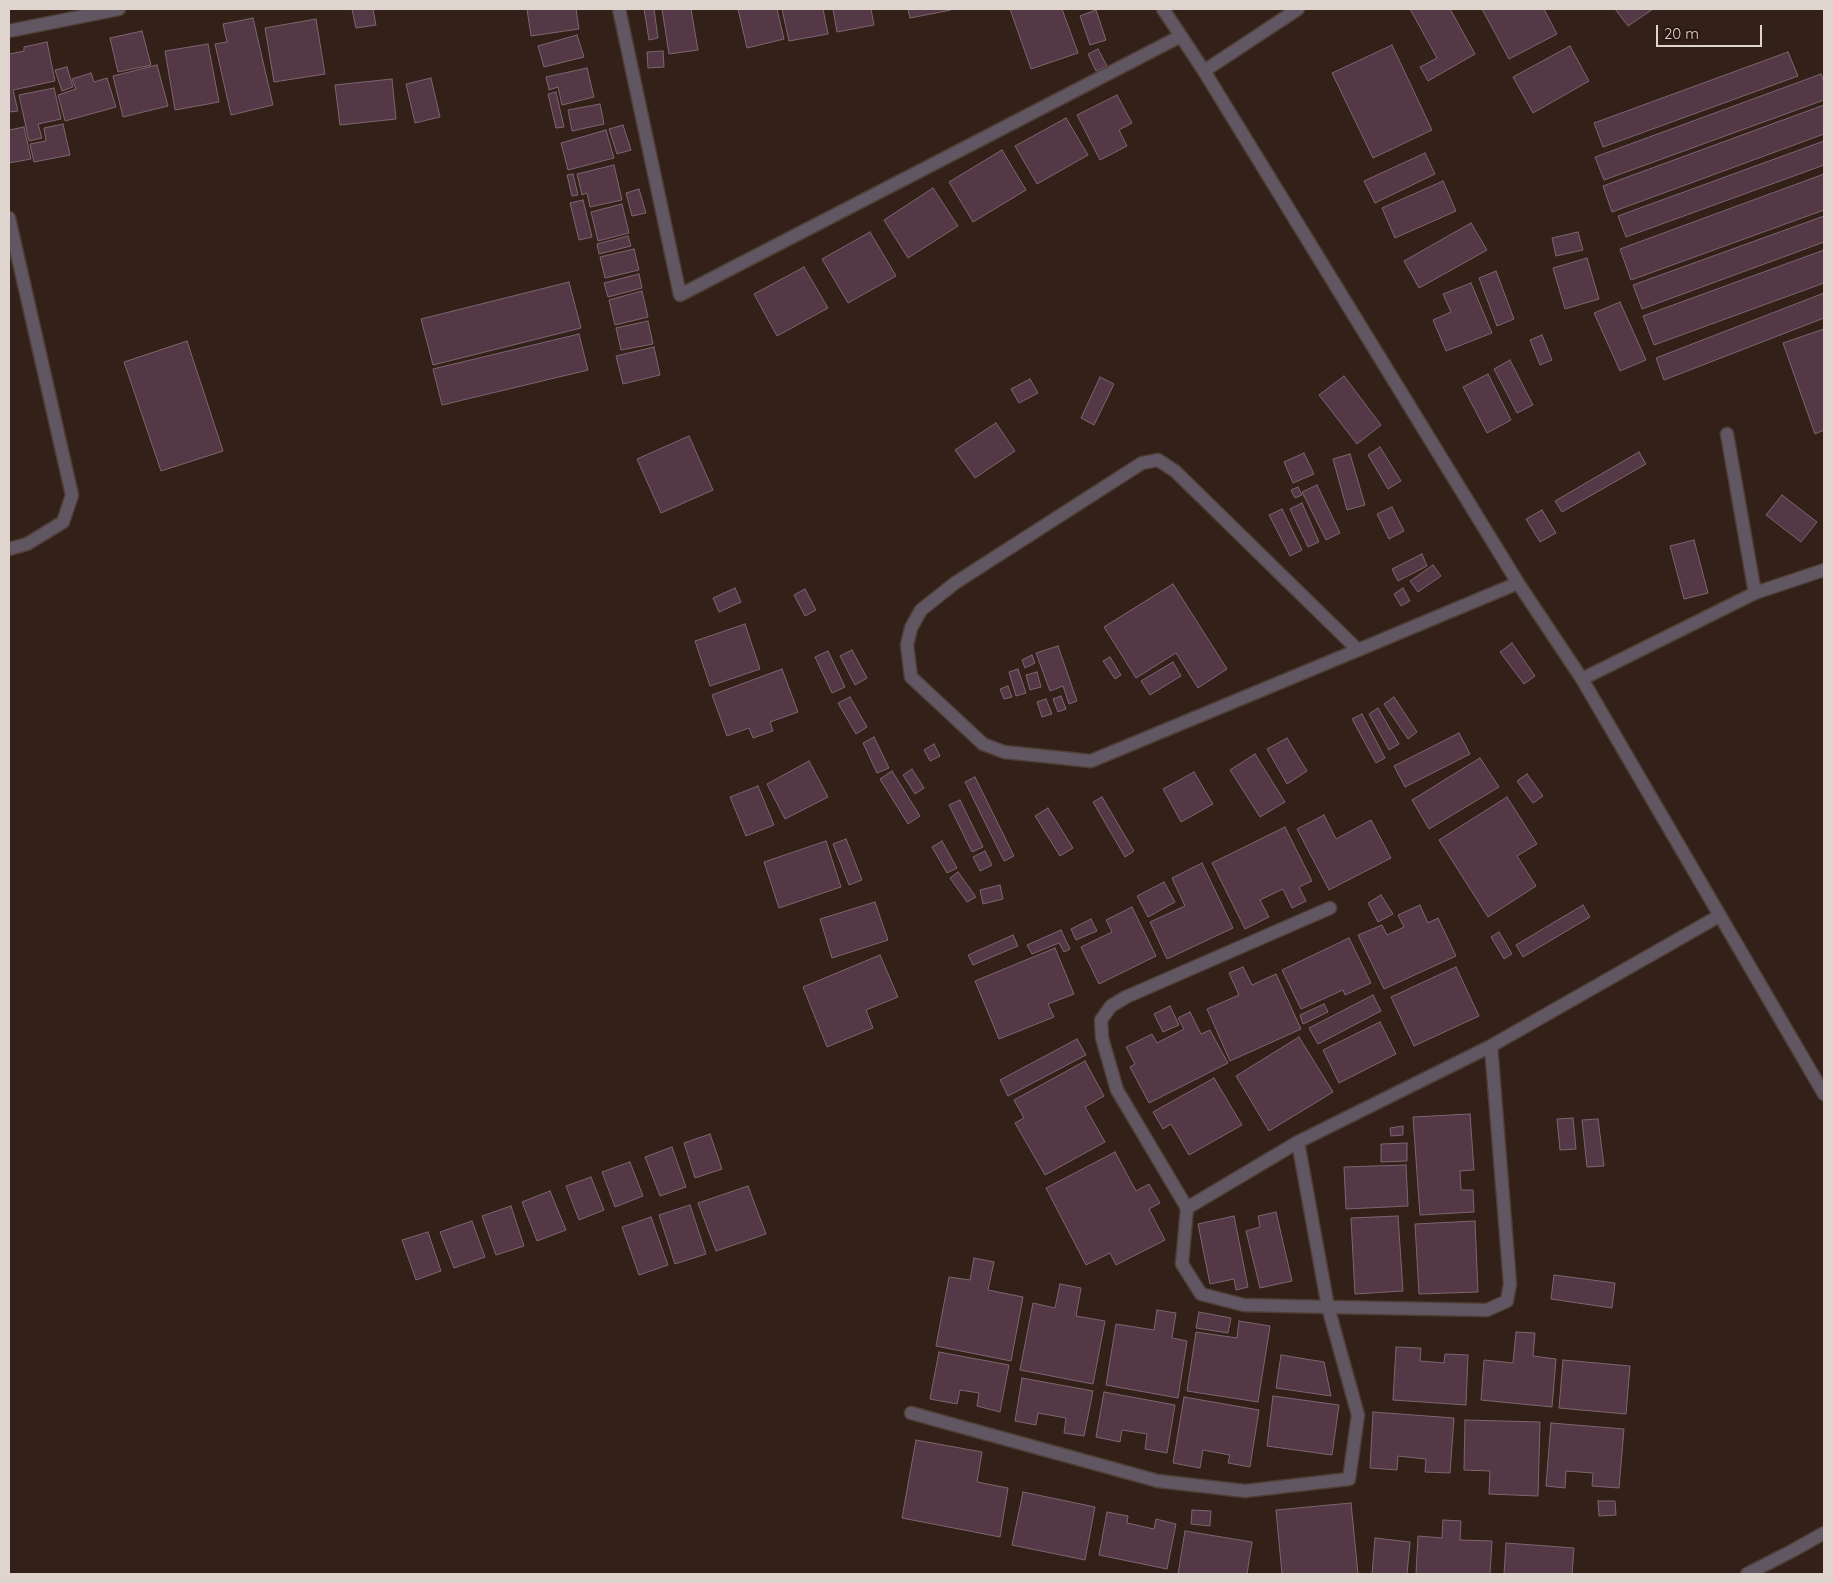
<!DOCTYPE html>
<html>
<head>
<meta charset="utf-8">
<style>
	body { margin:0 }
	#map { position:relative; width:1833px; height:1583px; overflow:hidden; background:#332119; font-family:Quicksand,sans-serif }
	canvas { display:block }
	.frame { position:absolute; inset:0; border:10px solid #e0d4cf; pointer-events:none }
	.scale { position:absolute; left:1656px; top:25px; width:106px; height:22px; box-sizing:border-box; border:2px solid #e0d4cf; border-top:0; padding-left:6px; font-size:15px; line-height:18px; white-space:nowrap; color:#e0d4cf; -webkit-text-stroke:4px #281710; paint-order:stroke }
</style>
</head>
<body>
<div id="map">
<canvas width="1833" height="1583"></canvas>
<div class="frame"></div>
<div class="scale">20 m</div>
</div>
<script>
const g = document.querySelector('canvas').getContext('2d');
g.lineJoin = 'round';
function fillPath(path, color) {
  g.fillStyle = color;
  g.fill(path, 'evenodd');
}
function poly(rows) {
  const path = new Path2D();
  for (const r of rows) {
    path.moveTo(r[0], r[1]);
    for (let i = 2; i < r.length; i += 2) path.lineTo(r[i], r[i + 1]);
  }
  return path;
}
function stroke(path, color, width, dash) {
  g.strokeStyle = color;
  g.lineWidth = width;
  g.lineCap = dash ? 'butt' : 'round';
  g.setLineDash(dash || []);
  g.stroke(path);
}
const building = poly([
	[352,9,373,9,376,25,356,28,352,9],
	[527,9,576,9,579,29,531,36,527,9],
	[644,9,654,9,658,38,649,40,644,9],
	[662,9,691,9,698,50,669,54,662,9],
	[738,9,777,9,784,39,747,48,738,9],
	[782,9,823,9,828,34,789,41,782,9],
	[833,9,871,9,874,25,837,32,833,9],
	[908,9,951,9,951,10,910,18,908,9],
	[1010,9,1062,9,1078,53,1031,69,1010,9],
	[1410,9,1450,9,1475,54,1428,81,1420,67,1437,58,1410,9],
	[1482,9,1544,9,1557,34,1509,59,1482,9],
	[1615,9,1653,9,1628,26,1615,9],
	[1096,10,1106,40,1090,45,1080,16,1096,10],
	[253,18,273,105,231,115,215,44,227,42,223,24,253,18],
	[316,19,325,74,274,82,265,28,316,19],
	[142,31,151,65,118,72,110,38,142,31],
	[577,35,584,57,544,67,538,46,577,35],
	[47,42,55,81,13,90,18,111,9,112,9,54,24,51,24,47,47,42],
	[208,44,219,102,175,110,165,51,208,44],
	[1392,45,1432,130,1373,158,1332,73,1392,45],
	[1570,46,1589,81,1533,113,1513,77,1570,46],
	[1098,49,1107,66,1096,71,1088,54,1098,49],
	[663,51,664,67,648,68,647,52,663,51],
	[1788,52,1798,76,1603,147,1594,123,1788,52],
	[157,65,168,106,123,117,113,76,157,65],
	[67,67,73,87,62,91,55,70,67,67],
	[587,68,594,97,562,105,558,87,549,90,546,77,587,68],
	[91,73,94,82,107,78,116,107,65,121,58,95,76,89,72,79,91,73],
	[1821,74,1824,82,1824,100,1604,180,1595,157,1821,74],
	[431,78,440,117,415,123,406,84,431,78],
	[392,79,396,119,340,125,335,85,392,79],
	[54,88,61,119,38,124,42,138,29,141,19,95,54,88],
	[556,92,564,127,556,128,548,94,556,92],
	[1117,95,1132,123,1119,130,1127,146,1100,160,1077,115,1117,95],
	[600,104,604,124,572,131,568,110,600,104],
	[1824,105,1824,134,1612,212,1603,186,1824,105],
	[1066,118,1088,155,1037,184,1015,146,1066,118],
	[63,124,70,155,34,162,30,144,46,141,44,128,63,124],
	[623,125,631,150,617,154,609,129,623,125],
	[24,127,31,159,9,163,9,130,24,127],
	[606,130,614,158,568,170,561,143,606,130],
	[1824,141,1824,165,1626,237,1618,216,1824,141],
	[1002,150,1026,190,973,222,949,182,1002,150],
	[1425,153,1435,174,1375,203,1364,181,1425,153],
	[614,165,622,200,590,207,587,193,582,195,577,174,614,165],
	[573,174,578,195,572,196,567,175,573,174],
	[1824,174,1824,210,1631,280,1620,249,1824,174],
	[1443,181,1456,211,1395,238,1382,208,1443,181],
	[933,188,958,226,908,258,884,220,933,188],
	[639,189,646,213,632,216,626,193,639,189],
	[583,200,592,237,579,240,570,203,583,200],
	[622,204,629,233,598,241,591,212,622,204],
	[1824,216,1824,242,1642,309,1633,285,1824,216],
	[1471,223,1487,250,1419,288,1404,261,1471,223],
	[870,232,896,276,848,303,822,259,870,232],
	[1578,232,1583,250,1556,256,1552,238,1578,232],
	[628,236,631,246,599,254,597,244,628,236],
	[634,249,639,270,605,278,600,257,634,249],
	[1824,250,1824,283,1654,345,1643,316,1824,250],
	[1587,258,1599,299,1565,309,1553,268,1587,258],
	[804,267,828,308,777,336,754,294,804,267],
	[1496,271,1514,319,1497,326,1479,278,1496,271],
	[639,274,642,288,608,297,604,283,639,274],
	[569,282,581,328,433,365,421,319,569,282],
	[1471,283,1492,333,1446,351,1433,320,1451,312,1443,294,1471,283],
	[642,291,648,317,615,325,609,300,642,291],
	[1824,293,1824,318,1664,380,1656,358,1824,293],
	[1620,302,1646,360,1620,371,1594,313,1620,302],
	[648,321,653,344,621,350,616,328,648,321],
	[1824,329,1824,430,1815,434,1783,343,1824,329],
	[579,334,588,370,442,405,433,369,579,334],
	[1542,335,1552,360,1540,365,1530,340,1542,335],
	[187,341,223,451,161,471,124,362,187,341],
	[654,347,660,375,623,384,616,356,654,347],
	[1510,360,1533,405,1517,413,1494,369,1510,360],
	[1488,374,1511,420,1487,433,1463,387,1488,374],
	[1344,376,1381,425,1357,444,1319,395,1344,376],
	[1100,377,1114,384,1094,425,1081,418,1100,377],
	[1030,379,1038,393,1019,403,1011,389,1030,379],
	[996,423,1015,451,975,478,955,450,996,423],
	[689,436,713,490,661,513,637,459,689,436],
	[1380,447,1401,481,1388,489,1368,455,1380,447],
	[1639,452,1646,464,1562,512,1555,501,1639,452],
	[1304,453,1314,474,1293,483,1284,462,1304,453],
	[1350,454,1365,505,1347,510,1333,459,1350,454],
	[1317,485,1340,533,1326,540,1302,492,1317,485],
	[1298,487,1302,495,1295,498,1291,490,1298,487],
	[1782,495,1817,522,1801,542,1766,515,1782,495],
	[1302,503,1319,542,1308,547,1290,509,1302,503],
	[1392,507,1404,531,1389,539,1377,514,1392,507],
	[1282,509,1302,550,1290,556,1269,515,1282,509],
	[1542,510,1556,533,1540,542,1526,519,1542,510],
	[1694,540,1708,593,1684,599,1670,546,1694,540],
	[1422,554,1427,566,1398,581,1392,569,1422,554],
	[1433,565,1441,576,1418,592,1410,581,1433,565],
	[1173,584,1227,669,1198,688,1176,653,1136,678,1104,627,1173,584],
	[735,588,741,602,719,612,713,598,735,588],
	[1403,588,1410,601,1401,606,1394,594,1403,588],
	[805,589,816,610,805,616,794,595,805,589],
	[745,624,760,669,710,686,695,641,745,624],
	[1512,643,1535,676,1524,684,1500,652,1512,643],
	[1058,646,1077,701,1069,704,1063,686,1050,691,1036,653,1058,646],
	[852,650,867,678,855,685,840,656,852,650],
	[828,651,845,687,832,693,815,657,828,651],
	[1032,655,1035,663,1025,668,1022,660,1032,655],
	[1110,657,1121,675,1115,679,1103,661,1110,657],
	[1173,662,1181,676,1150,695,1141,681,1173,662],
	[782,669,798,712,770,722,773,731,753,738,749,728,727,736,712,695,782,669],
	[1018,669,1026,693,1016,696,1009,672,1018,669],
	[1037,672,1041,687,1030,690,1026,675,1037,672],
	[1008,686,1012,697,1004,699,1000,689,1008,686],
	[1061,696,1066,709,1058,712,1053,699,1061,696],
	[850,697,867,727,856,734,838,703,850,697],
	[1394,697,1417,732,1408,739,1384,704,1394,697],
	[1046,699,1052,714,1042,717,1037,702,1046,699],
	[1378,708,1399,744,1389,750,1369,714,1378,708],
	[1362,714,1385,758,1376,763,1352,719,1362,714],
	[1459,733,1470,754,1405,787,1394,766,1459,733],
	[874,737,889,768,877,773,863,743,874,737],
	[1287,738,1307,771,1287,784,1267,749,1287,738],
	[934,744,940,756,930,761,924,750,934,744],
	[1255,754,1285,802,1260,817,1230,770,1255,754],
	[1480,758,1499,787,1429,829,1412,800,1480,758],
	[809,761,828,797,785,819,767,784,809,761],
	[912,769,924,788,915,794,903,775,912,769],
	[892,771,920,816,908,824,880,779,892,771],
	[1194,772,1213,804,1181,822,1163,789,1194,772],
	[1527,774,1543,796,1533,803,1517,781,1527,774],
	[975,777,1014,856,1004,861,965,782,975,777],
	[758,786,774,825,746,836,730,797,758,786],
	[1102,797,1134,851,1125,857,1093,802,1102,797],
	[1507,797,1537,844,1517,856,1536,886,1488,917,1439,840,1507,797],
	[960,800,983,847,972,852,949,805,960,800],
	[1048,808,1073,848,1060,856,1035,816,1048,808],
	[1324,815,1336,839,1371,820,1391,858,1329,890,1297,829,1324,815],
	[1285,827,1312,881,1299,887,1306,901,1292,908,1283,889,1260,900,1269,917,1245,929,1212,863,1285,827],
	[846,839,862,880,849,885,833,844,846,839],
	[826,841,841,887,779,908,764,862,826,841],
	[942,841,957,868,947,873,932,847,942,841],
	[985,851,992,865,980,871,973,857,985,851],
	[1202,863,1233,928,1167,959,1150,922,1185,906,1172,878,1202,863],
	[958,872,976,897,967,902,950,878,958,872],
	[1164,882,1175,902,1148,917,1137,896,1164,882],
	[1000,885,1003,899,983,904,980,890,1000,885],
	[1381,895,1393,914,1378,922,1368,903,1381,895],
	[875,902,888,940,832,958,820,919,875,902],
	[1420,905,1428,923,1438,918,1456,956,1384,989,1358,935,1382,925,1387,935,1404,927,1398,915,1420,905],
	[1583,905,1590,917,1523,957,1516,945,1583,905],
	[1132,907,1156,956,1099,984,1081,947,1112,932,1106,920,1132,907],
	[1091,919,1097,931,1076,940,1071,929,1091,919],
	[1061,930,1070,949,1064,952,1059,943,1032,954,1027,945,1061,930],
	[1499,932,1512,954,1504,959,1491,937,1499,932],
	[1013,935,1018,946,973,965,968,955,1013,935],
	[1349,938,1371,983,1345,995,1343,990,1301,1009,1282,970,1349,938],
	[1055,948,1074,994,1048,1004,1054,1017,999,1039,975,981,1055,948],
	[880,955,898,997,866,1010,873,1028,827,1047,803,987,880,955],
	[1243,967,1252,985,1276,974,1301,1029,1230,1061,1207,1009,1239,995,1229,973,1243,967],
	[1456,967,1479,1016,1414,1046,1391,997,1456,967],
	[1373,995,1381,1011,1318,1044,1309,1028,1373,995],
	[1324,1004,1328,1012,1303,1024,1300,1015,1324,1004],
	[1170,1006,1179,1025,1163,1032,1154,1014,1170,1006],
	[1190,1012,1201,1034,1210,1030,1228,1063,1149,1103,1130,1067,1135,1064,1126,1047,1152,1034,1157,1043,1184,1029,1178,1018,1190,1012],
	[1380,1022,1396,1054,1339,1083,1323,1050,1380,1022],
	[1299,1037,1333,1092,1269,1131,1236,1076,1299,1037],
	[1077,1039,1086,1055,1008,1096,1000,1080,1077,1039],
	[1085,1061,1104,1096,1085,1107,1105,1142,1045,1175,1015,1123,1024,1118,1014,1100,1085,1061],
	[1214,1078,1242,1125,1189,1155,1171,1124,1163,1129,1153,1112,1214,1078],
	[1470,1114,1474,1170,1460,1171,1461,1190,1473,1190,1474,1212,1420,1215,1413,1117,1470,1114],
	[1573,1118,1576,1149,1560,1150,1557,1119,1573,1118],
	[1598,1119,1604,1166,1587,1167,1582,1120,1598,1119],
	[1403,1126,1403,1135,1391,1136,1390,1128,1403,1126],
	[710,1134,722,1169,695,1178,684,1143,710,1134],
	[1407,1143,1407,1161,1381,1162,1381,1144,1407,1143],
	[672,1147,686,1187,660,1196,645,1157,672,1147],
	[1115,1152,1136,1191,1149,1184,1160,1203,1149,1209,1165,1240,1116,1265,1110,1253,1086,1265,1046,1188,1115,1152],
	[630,1162,643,1196,615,1207,602,1172,630,1162],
	[1406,1165,1408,1206,1346,1209,1344,1167,1406,1165],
	[591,1177,604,1210,579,1220,566,1186,591,1177],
	[748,1186,766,1234,716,1251,698,1203,748,1186],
	[550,1191,566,1230,537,1241,522,1202,550,1191],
	[690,1205,706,1254,675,1264,659,1215,690,1205],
	[511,1206,524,1246,496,1255,482,1216,511,1206],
	[1276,1212,1292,1281,1260,1288,1246,1231,1260,1227,1258,1216,1276,1212],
	[1234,1216,1248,1287,1236,1290,1234,1279,1210,1284,1198,1224,1234,1216],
	[1398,1216,1403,1291,1355,1294,1351,1218,1398,1216],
	[651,1217,668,1265,639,1275,622,1227,651,1217],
	[472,1221,485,1257,454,1268,440,1232,472,1221],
	[1475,1221,1478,1292,1419,1294,1415,1224,1475,1221],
	[428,1232,441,1271,416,1280,402,1240,428,1232],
	[974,1258,994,1262,988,1290,1023,1297,1011,1361,936,1346,949,1277,970,1280,974,1258],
	[1554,1275,1615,1283,1612,1308,1551,1299,1554,1275],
	[1060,1284,1081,1288,1076,1316,1105,1321,1093,1384,1020,1370,1033,1303,1055,1308,1060,1284],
	[1157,1310,1176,1313,1172,1338,1187,1341,1178,1398,1106,1385,1116,1324,1154,1330,1157,1310],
	[1199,1312,1231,1318,1228,1333,1196,1328,1199,1312],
	[1239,1321,1270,1326,1258,1402,1187,1391,1196,1332,1237,1338,1239,1321],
	[1516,1332,1535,1333,1533,1356,1556,1359,1552,1407,1481,1400,1484,1360,1513,1363,1516,1332],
	[1396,1347,1421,1348,1420,1361,1444,1363,1445,1354,1468,1355,1466,1405,1393,1400,1396,1347],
	[939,1352,1009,1365,1000,1412,977,1406,979,1393,960,1390,957,1404,930,1399,939,1352],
	[1281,1355,1324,1362,1331,1396,1276,1388,1281,1355],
	[1563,1360,1630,1366,1626,1414,1559,1408,1563,1360],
	[1022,1378,1093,1391,1084,1436,1064,1433,1066,1418,1038,1413,1036,1425,1015,1421,1022,1378],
	[1104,1392,1175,1405,1167,1453,1145,1449,1147,1434,1122,1430,1120,1442,1096,1437,1104,1392],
	[1273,1396,1339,1405,1332,1455,1267,1446,1273,1396],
	[1184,1397,1259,1410,1250,1467,1228,1463,1230,1455,1203,1450,1200,1468,1173,1463,1184,1397],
	[1373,1412,1454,1418,1450,1473,1425,1472,1426,1459,1398,1456,1397,1470,1370,1468,1373,1412],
	[1465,1420,1540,1422,1538,1496,1489,1494,1490,1471,1464,1470,1465,1420],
	[1551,1423,1624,1429,1619,1488,1592,1486,1593,1473,1566,1471,1565,1488,1546,1486,1551,1423],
	[916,1440,982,1452,977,1482,1008,1488,1000,1537,902,1518,916,1440],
	[1023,1492,1095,1507,1085,1560,1012,1545,1023,1492],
	[1598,1501,1615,1501,1616,1515,1599,1516,1598,1501],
	[1351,1503,1358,1574,1282,1574,1276,1510,1351,1503],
	[1192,1510,1211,1511,1210,1526,1191,1524,1192,1510],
	[1107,1512,1128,1516,1127,1523,1154,1529,1156,1519,1176,1524,1167,1569,1099,1555,1107,1512],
	[1443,1520,1461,1521,1460,1540,1492,1541,1490,1574,1416,1574,1418,1536,1442,1538,1443,1520],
	[1185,1531,1252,1542,1247,1574,1178,1574,1185,1531],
	[1375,1538,1410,1542,1407,1574,1372,1574,1375,1538],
	[1506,1543,1574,1548,1572,1574,1504,1574,1506,1543]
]);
fillPath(building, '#553845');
stroke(building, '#7c6670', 1);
const minor = poly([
	[619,9,680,295,1181,36],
	[1163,9,1204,71,1518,583,1582,679,1824,1094],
	[9,31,119,9],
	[1204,71,1298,9],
	[9,218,72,495,63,522,27,544,9,549],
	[1727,434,1755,593],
	[1358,650,1175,471,1158,460,1142,463,955,583,921,610,911,628,907,645,911,677,983,744,1004,752,1091,761,1358,650,1518,583],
	[1582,679,1755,593,1824,570],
	[1491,1046,1510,1284,1507,1301,1487,1310,1328,1307,1244,1305,1201,1294,1182,1264,1187,1208,1298,1142,1491,1046,1719,916],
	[1187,1208,1117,1090,1102,1038,1101,1020,1111,1006,1126,997,1330,908],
	[911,1413,1158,1481,1245,1491,1349,1479,1358,1415,1328,1307,1298,1142],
	[1747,1574,1792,1551,1824,1533]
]);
stroke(minor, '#4f3e36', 15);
stroke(minor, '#605762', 12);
</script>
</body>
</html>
